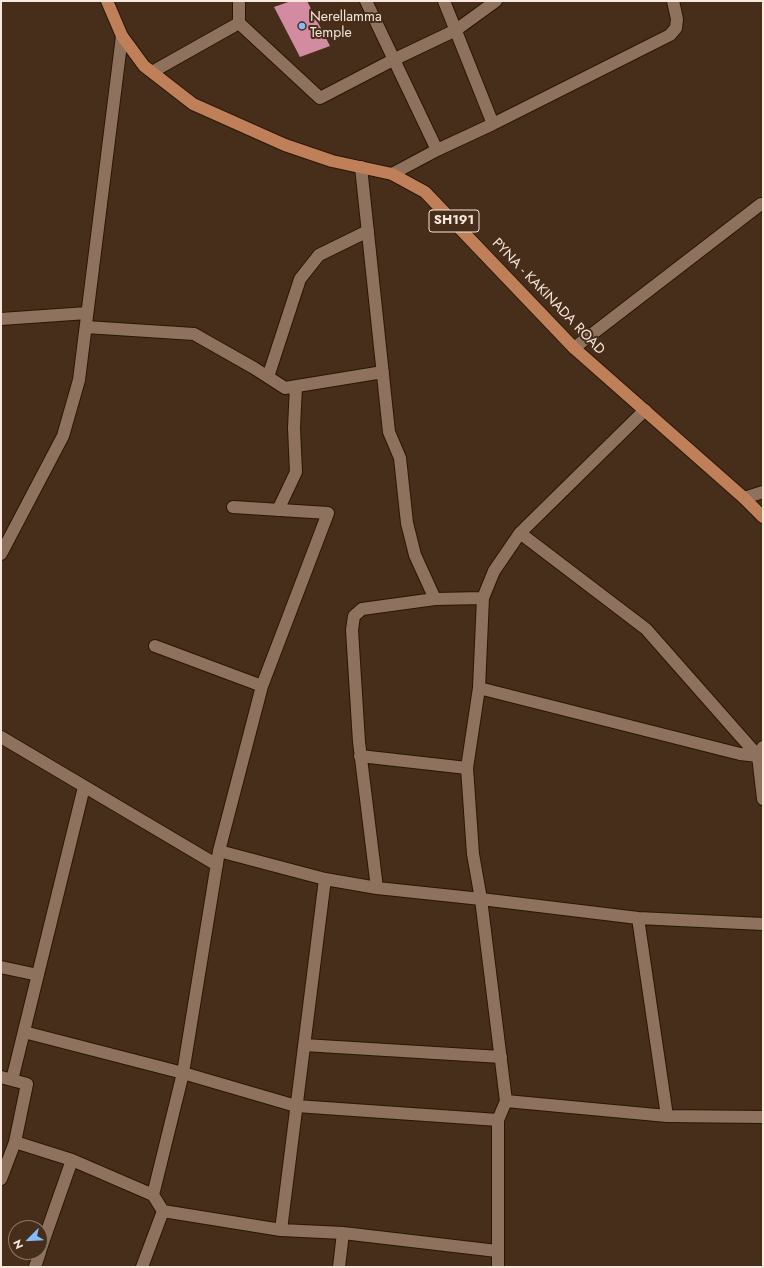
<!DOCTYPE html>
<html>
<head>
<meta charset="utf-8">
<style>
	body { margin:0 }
	#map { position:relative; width:764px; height:1268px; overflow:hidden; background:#462e1b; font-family:Jost,sans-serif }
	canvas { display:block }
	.frame { position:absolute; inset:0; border:2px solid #f7e7dc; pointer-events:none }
	.north { position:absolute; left:8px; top:1220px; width:40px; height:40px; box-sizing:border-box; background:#462e1b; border:1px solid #8d7868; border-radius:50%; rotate:246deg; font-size:11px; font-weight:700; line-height:16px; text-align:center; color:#f7e7dc }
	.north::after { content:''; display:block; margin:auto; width:14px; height:18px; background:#84bcfb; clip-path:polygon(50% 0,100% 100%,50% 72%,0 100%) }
</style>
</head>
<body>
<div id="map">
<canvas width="764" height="1268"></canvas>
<div class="frame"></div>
<div class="north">N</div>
</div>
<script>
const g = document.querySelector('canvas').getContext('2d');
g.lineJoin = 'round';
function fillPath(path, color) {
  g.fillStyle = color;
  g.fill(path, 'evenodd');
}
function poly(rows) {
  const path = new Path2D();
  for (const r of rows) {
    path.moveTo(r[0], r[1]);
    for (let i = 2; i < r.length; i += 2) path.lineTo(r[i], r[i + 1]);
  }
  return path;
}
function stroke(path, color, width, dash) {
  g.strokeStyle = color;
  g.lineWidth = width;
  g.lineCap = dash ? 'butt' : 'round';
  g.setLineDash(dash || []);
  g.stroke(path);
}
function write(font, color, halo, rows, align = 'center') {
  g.font = font + ' Jost,sans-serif';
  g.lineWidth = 4;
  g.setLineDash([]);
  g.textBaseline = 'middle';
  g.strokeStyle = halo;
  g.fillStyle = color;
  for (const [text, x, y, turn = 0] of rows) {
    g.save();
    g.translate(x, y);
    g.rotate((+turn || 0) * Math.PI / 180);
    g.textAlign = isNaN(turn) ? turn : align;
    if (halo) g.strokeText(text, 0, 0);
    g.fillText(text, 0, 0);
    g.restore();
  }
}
fillPath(poly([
	[291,1,307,1,330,46,300,57,274,7]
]), '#d38ba2');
const street = poly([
	[366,1,437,150],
	[444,1,493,124],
	[239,23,320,98,393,60,456,30,496,1],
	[152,72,239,23,239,1],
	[361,167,389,432,400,458,407,523,415,555,435,599],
	[392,174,437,150,493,124,670,35,676,28,677,19,673,1],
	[1,319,87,313],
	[86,327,194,334,254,368,285,388,383,372],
	[574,348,761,204],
	[268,377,300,279,319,255,368,231],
	[744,498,763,492],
	[278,510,296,472,294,428,296,386],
	[520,533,645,410],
	[1,554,63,436,79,380,122,36],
	[155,646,262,686],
	[479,688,740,754,758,756,763,799],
	[1,737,217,865],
	[360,756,467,768],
	[219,851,262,686,328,513,233,507],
	[377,888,359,742,352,630,354,616,362,609,435,599,483,598],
	[1,967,38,975],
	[24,1032,183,1073,296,1106,498,1120],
	[304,1045,501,1057],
	[1,1077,27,1084,15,1142,72,1160,153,1195,163,1211,281,1230,343,1233,497,1251],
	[12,1080,84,787],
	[506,1101,667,1116,763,1117],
	[667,1116,638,918,763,924],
	[1,1179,15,1142],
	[153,1195,183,1073,219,851,325,879,377,888,481,899,638,918],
	[281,1230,325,879],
	[40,1251,72,1160],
	[35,1267,40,1252],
	[142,1267,163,1211],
	[339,1267,343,1233],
	[498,1267,498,1120,506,1101,481,899,473,854,467,768,479,688,483,598,494,571,520,533,646,629,758,756,763,747]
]);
const primary = poly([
	[107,1,122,36,144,66,193,104,285,145,332,161,392,174,425,192,574,348,744,498,763,517]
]);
stroke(street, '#2b1604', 14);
stroke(primary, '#2b1604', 14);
stroke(street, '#8e725e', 12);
stroke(primary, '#bf7f59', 12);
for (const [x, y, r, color] of [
	[302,26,4,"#84bcfb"]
]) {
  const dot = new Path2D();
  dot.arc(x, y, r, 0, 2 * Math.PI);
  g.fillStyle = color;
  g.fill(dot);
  stroke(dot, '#462e1b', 1.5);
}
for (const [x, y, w] of [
	[454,221,50]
]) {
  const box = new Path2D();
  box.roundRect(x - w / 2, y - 11, w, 22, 3);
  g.fillStyle = '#462e1b';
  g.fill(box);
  stroke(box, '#f7e7dc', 1);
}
write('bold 13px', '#f7e7dc', null, [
	["SH191",454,221]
]);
write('14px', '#f7e7dc', '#462e1b', [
	["Nerellamma",310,18],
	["Temple",310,34]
], 'left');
write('14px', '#f7e7dc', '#462e1b', [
	["PYNA - KAKINADA ROAD",548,297,46]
]);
</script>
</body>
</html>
